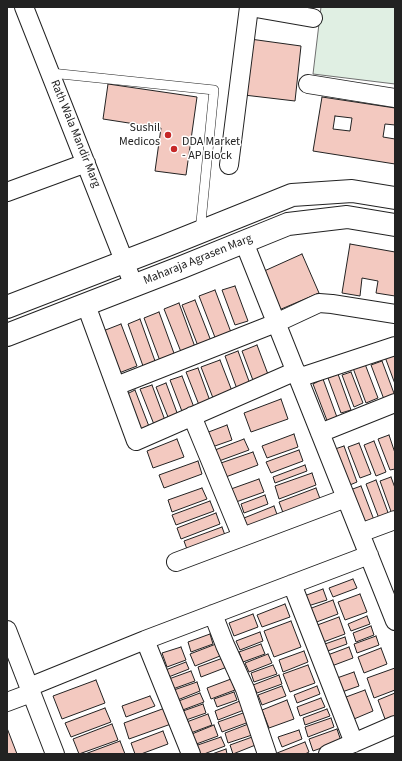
<!DOCTYPE html>
<html>
<head>
<meta charset="utf-8">
<style>
	body { margin:0 }
	#map { position:relative; width:402px; height:761px; overflow:hidden; background:#fff; font-family:"Source Sans 3",sans-serif }
	canvas { display:block }
	.frame { position:absolute; inset:0; border:8px solid #222; pointer-events:none }
</style>
</head>
<body>
<div id="map">
<canvas width="402" height="761"></canvas>
<div class="frame"></div>
</div>
<script>
const g = document.querySelector('canvas').getContext('2d');
g.lineJoin = 'round';
function fillPath(path, color) {
  g.fillStyle = color;
  g.fill(path, 'evenodd');
}
function poly(rows) {
  const path = new Path2D();
  for (const r of rows) {
    path.moveTo(r[0], r[1]);
    for (let i = 2; i < r.length; i += 2) path.lineTo(r[i], r[i + 1]);
  }
  return path;
}
function stroke(path, color, width, dash) {
  g.strokeStyle = color;
  g.lineWidth = width;
  g.lineCap = dash ? 'butt' : 'round';
  g.setLineDash(dash || []);
  g.stroke(path);
}
function write(font, color, halo, rows, align = 'center') {
  g.font = font + ' "Source Sans 3",sans-serif';
  g.lineWidth = 3;
  g.setLineDash([]);
  g.textBaseline = 'middle';
  g.strokeStyle = halo;
  g.fillStyle = color;
  for (const [text, x, y, turn = 0] of rows) {
    g.save();
    g.translate(x, y);
    g.rotate((+turn || 0) * Math.PI / 180);
    g.textAlign = isNaN(turn) ? turn : align;
    if (halo) g.strokeText(text, 0, 0);
    g.fillText(text, 0, 0);
    g.restore();
  }
}
const green = poly([
	[321,7,395,7,395,84,313,74,321,7]
]);
fillPath(green, '#e0efe3');
stroke(green, '#6f6f6f', 1);
const building = poly([
	[250,39,301,46,295,101,244,95,250,39],
	[108,84,197,97,186,175,155,171,161,128,103,119,108,84],
	[322,97,395,108,395,125,385,124,383,137,395,139,395,164,313,151,322,97],
	[335,116,352,118,350,131,333,129,335,116],
	[350,244,395,252,395,296,376,293,378,281,362,278,360,296,342,293,350,244],
	[302,254,319,293,279,310,262,272,302,254],
	[235,286,248,321,235,325,222,290,235,286],
	[215,290,232,335,216,340,199,296,215,290],
	[195,300,211,341,198,346,182,305,195,300],
	[179,303,195,347,181,352,164,309,179,303],
	[159,312,175,356,160,361,144,318,159,312],
	[140,319,155,361,143,366,128,324,140,319],
	[121,324,137,366,119,373,103,331,121,324],
	[257,345,269,377,254,383,242,351,257,345],
	[238,351,250,384,237,389,225,356,238,351],
	[395,354,395,384,385,357,395,354],
	[220,360,232,391,213,398,201,367,220,360],
	[382,361,395,396,385,402,371,365,382,361],
	[365,364,378,398,366,403,353,368,365,364],
	[198,368,210,401,199,405,186,372,198,368],
	[351,372,363,403,354,407,342,375,351,372],
	[338,374,351,410,341,413,328,378,338,374],
	[182,376,195,410,183,414,170,380,182,376],
	[323,379,338,420,328,423,313,384,323,379],
	[166,383,179,418,170,422,156,387,166,383],
	[152,385,166,423,155,427,140,389,152,385],
	[135,390,150,429,141,432,127,394,135,390],
	[281,399,288,419,251,432,244,413,281,399],
	[227,425,232,440,212,447,206,433,227,425],
	[294,434,298,447,267,458,262,446,294,434],
	[389,435,395,453,395,469,390,470,378,439,389,435],
	[177,439,184,457,153,468,147,451,177,439],
	[244,439,249,450,219,461,215,450,244,439],
	[374,441,386,472,376,476,364,445,374,441],
	[359,443,371,474,360,478,348,447,359,443],
	[344,446,357,482,345,487,332,450,344,446],
	[299,450,303,461,271,473,266,462,299,450],
	[253,452,258,465,223,478,218,464,253,452],
	[198,461,202,474,164,488,159,475,198,461],
	[305,465,307,471,275,483,273,477,305,465],
	[312,473,316,485,279,499,275,486,312,473],
	[391,477,395,488,395,516,393,517,380,481,391,477],
	[259,479,264,492,236,502,231,489,259,479],
	[376,480,390,518,380,521,366,484,376,480],
	[361,486,374,520,362,524,350,490,361,486],
	[202,488,207,499,172,512,168,500,202,488],
	[316,488,322,504,285,518,279,502,316,488],
	[265,495,268,504,244,513,241,504,265,495],
	[210,501,214,511,176,525,172,515,210,501],
	[274,506,279,520,249,531,244,518,274,506],
	[216,513,220,524,181,539,177,528,216,513],
	[222,527,226,538,188,552,184,541,222,527],
	[353,579,357,588,333,597,329,588,353,579],
	[323,589,327,600,308,606,304,596,323,589],
	[360,594,367,612,345,620,338,602,360,594],
	[333,600,338,614,314,623,309,609,333,600],
	[285,604,290,617,262,627,257,615,285,604],
	[253,614,258,627,234,636,229,623,253,614],
	[367,616,370,624,351,631,348,624,367,616],
	[339,617,345,634,318,644,312,627,339,617],
	[291,621,301,647,274,657,264,631,291,621],
	[371,626,374,635,356,642,353,633,371,626],
	[260,632,263,641,240,650,236,641,260,632],
	[210,634,213,644,191,652,188,642,210,634],
	[376,636,379,645,357,653,354,644,376,636],
	[345,637,347,644,325,652,322,645,345,637],
	[216,644,220,656,195,666,190,654,216,644],
	[261,644,265,654,243,662,239,652,261,644],
	[181,647,186,660,167,667,162,653,181,647],
	[349,647,353,658,329,667,325,656,349,647],
	[381,648,387,664,364,673,358,657,381,648],
	[304,651,308,662,283,672,279,660,304,651],
	[268,654,272,663,249,672,245,663,268,654],
	[223,658,227,667,201,677,198,667,223,658],
	[186,662,189,669,166,678,163,671,186,662],
	[273,665,277,674,254,682,251,673,273,665],
	[308,665,315,683,290,692,283,674,308,665],
	[395,668,395,690,374,698,367,678,395,668],
	[191,671,195,681,170,690,166,680,191,671],
	[354,672,359,686,342,692,337,678,354,672],
	[279,675,282,684,257,693,253,685,279,675],
	[231,679,235,690,211,699,207,688,231,679],
	[96,680,105,703,62,719,53,696,96,680],
	[197,682,200,691,175,701,171,691,197,682],
	[282,686,286,696,262,705,258,695,282,686],
	[317,686,320,694,297,703,294,695,317,686],
	[365,690,373,711,354,719,346,697,365,690],
	[234,692,237,700,217,707,214,699,234,692],
	[200,693,204,702,180,711,176,702,200,693],
	[395,693,395,716,385,719,378,700,395,693],
	[150,696,155,706,126,717,122,706,150,696],
	[321,698,325,707,300,716,297,707,321,698],
	[287,700,294,719,269,728,262,710,287,700],
	[240,701,244,710,218,720,215,711,240,701],
	[203,704,206,713,186,720,183,711,203,704],
	[105,708,111,722,71,737,65,723,105,708],
	[165,708,171,724,129,739,124,723,165,708],
	[327,709,330,716,305,725,303,718,327,709],
	[246,712,249,722,222,732,218,722,246,712],
	[208,714,212,725,188,734,184,723,208,714],
	[331,718,334,727,308,737,305,727,331,718],
	[251,723,255,734,228,743,225,733,251,723],
	[112,724,118,740,79,754,73,739,112,724],
	[214,725,218,736,191,746,187,736,214,725],
	[7,728,17,754,7,754,7,728],
	[337,729,341,741,313,751,309,739,337,729],
	[299,730,302,739,282,747,278,737,299,730],
	[163,731,168,744,141,754,135,754,131,743,163,731],
	[255,736,258,744,233,754,230,745,255,736],
	[221,737,225,746,204,754,195,754,192,747,221,737],
	[120,741,125,754,85,754,120,741],
	[305,742,309,752,305,754,277,754,277,753,305,742],
	[226,749,227,754,212,754,226,749]
]);
fillPath(building, '#f3c9c0');
stroke(building, '#222', 1);
const service = poly([
	[51,73,214,90,200,232]
]);
const minor = poly([
	[24,7,134,286],
	[250,7,313,18],
	[308,84,395,98],
	[229,165,249,7],
	[7,192,86,163],
	[244,242,395,621],
	[86,305,136,441,296,371],
	[298,378,395,346],
	[116,386,276,323,319,303,332,304,395,314],
	[192,416,242,537],
	[320,433,395,403],
	[360,533,395,520],
	[176,562,346,498],
	[292,584,354,743],
	[213,614,225,645,245,689,267,754],
	[7,630,55,754],
	[145,640,191,754],
	[29,687,145,640,369,555],
	[7,702,31,693],
	[328,754,395,725]
]);
const tertiary = poly([
	[7,307,165,246,292,195,352,191,395,198],
	[7,335,182,267,288,224,347,217,395,225]
]);
stroke(service, '#222', 10);
stroke(minor, '#222', 20);
stroke(tertiary, '#222', 24);
stroke(service, '#fff', 9);
stroke(minor, '#fff', 18);
stroke(tertiary, '#fff', 22);
for (const [x, y, r, color] of [
	[168,135,4,"#c62828"],
	[174,149,4,"#c62828"]
]) {
  const dot = new Path2D();
  dot.arc(x, y, r, 0, 2 * Math.PI);
  g.fillStyle = color;
  g.fill(dot);
  stroke(dot, '#fff', 1.5);
}
write('12px', '#222', '#fff', [
	["Sushil",160,128],
	["Medicos",160,142],
	["DDA Market",182,142,"left"],
	["- AP Block",182,156,"left"]
], 'right');
write('12px', '#222', '#fff', [
	["Rath Wala Mandir Marg",75,134,68],
	["Maharaja Agrasen Marg",198,260,-22]
]);
</script>
</body>
</html>
